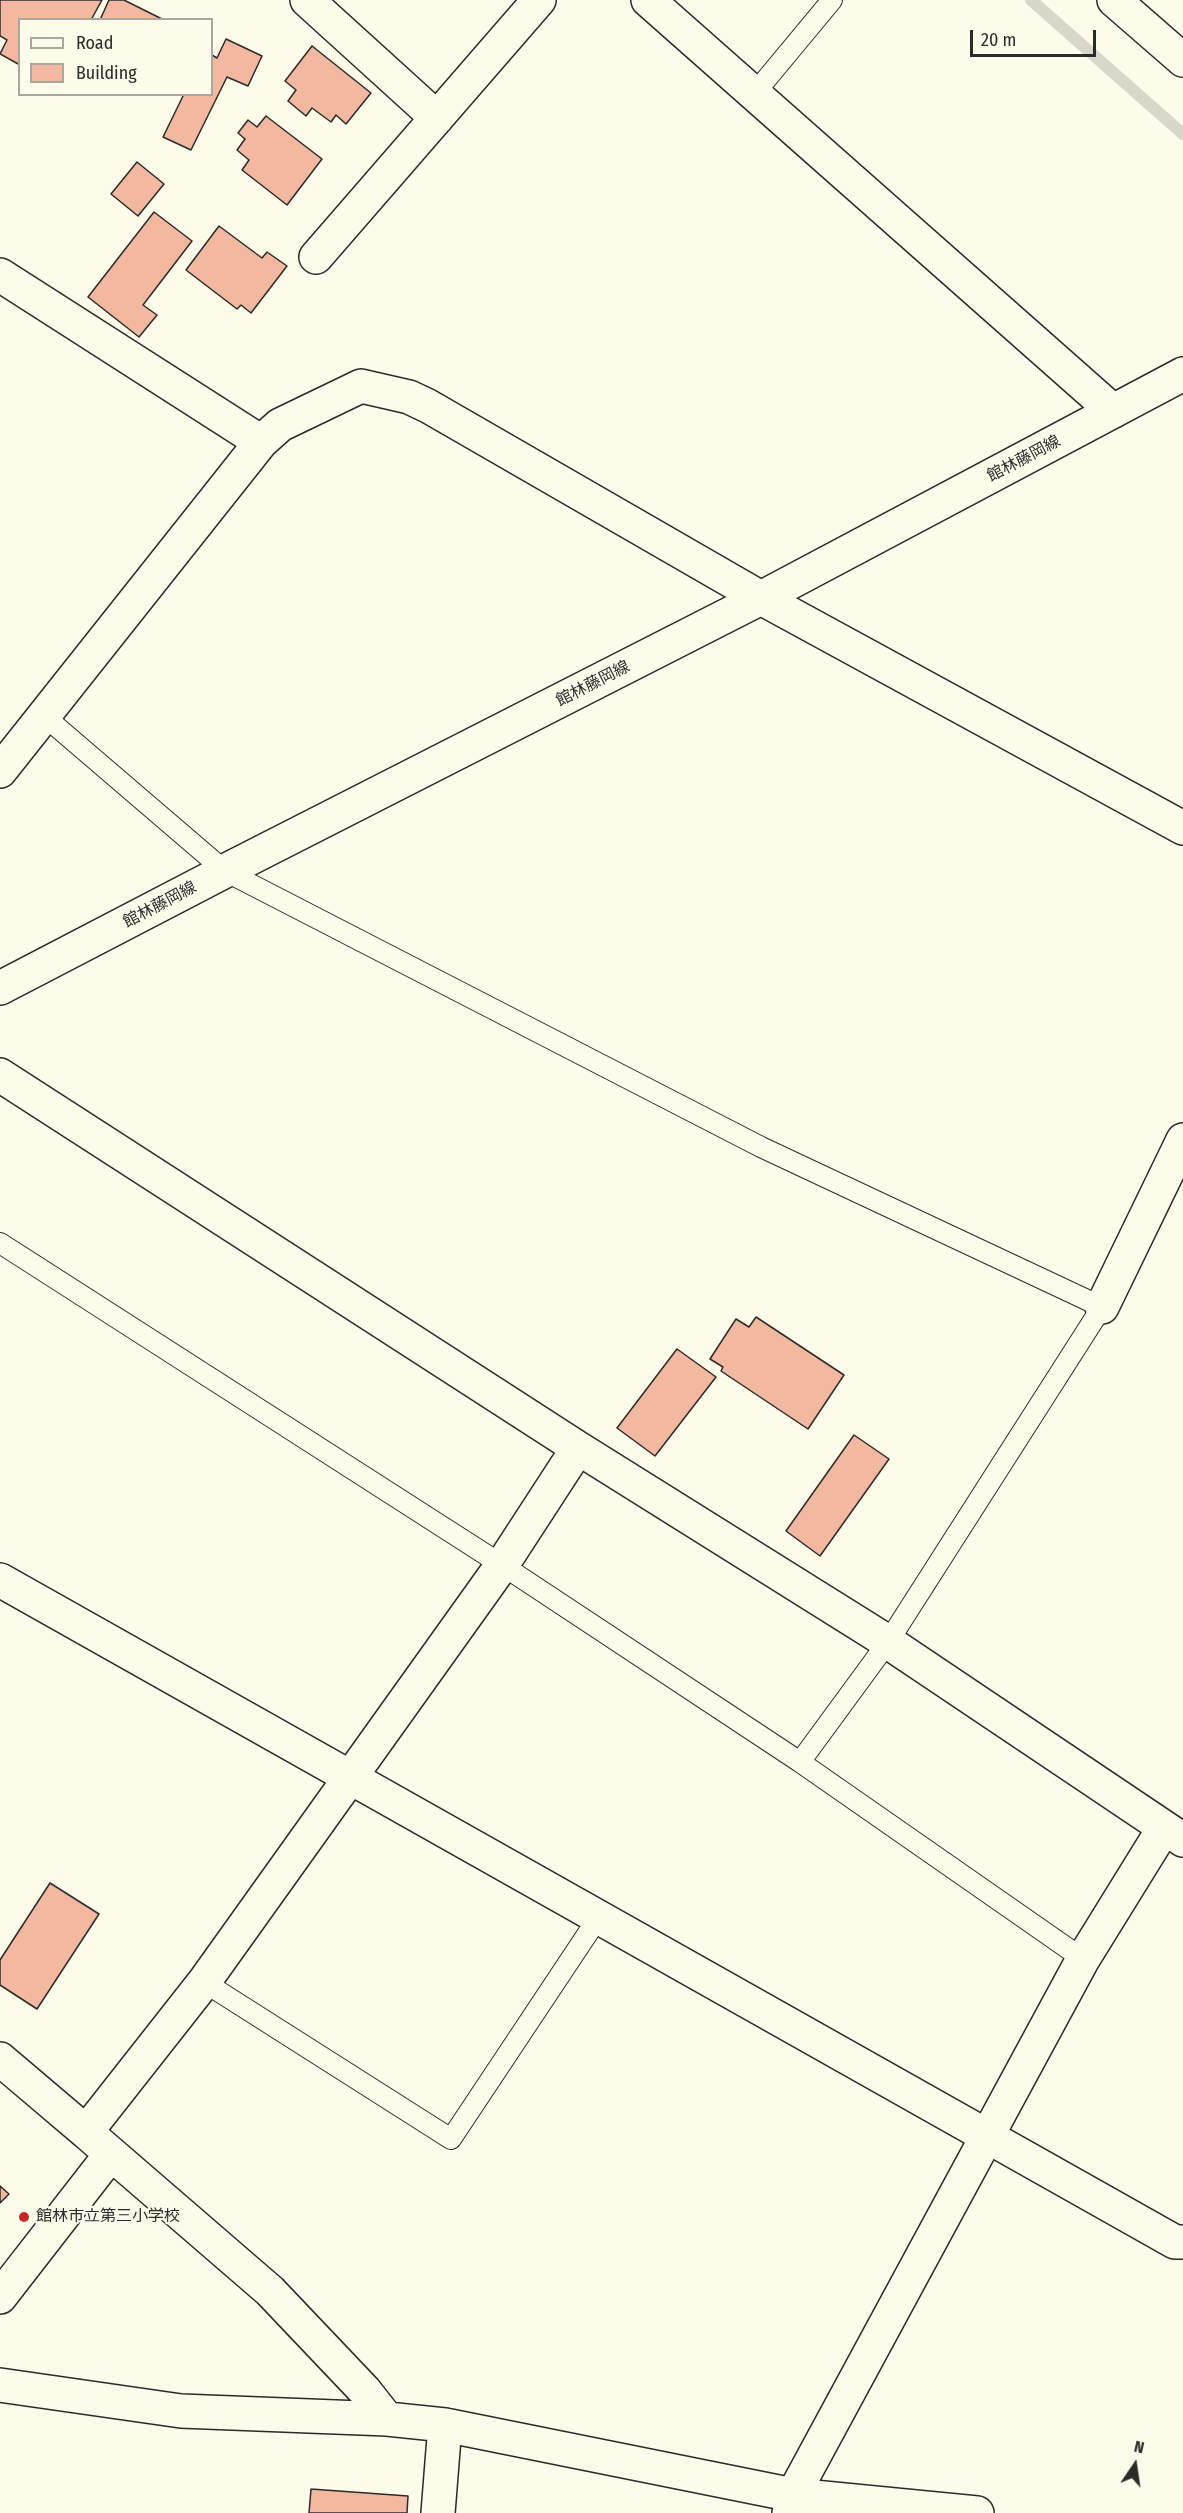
<!DOCTYPE html>
<html>
<head>
<meta charset="utf-8">
<style>
	body { margin:0 }
	#map { position:relative; width:1183px; height:2513px; overflow:hidden; background:#fdfbea; font-family:"Fira Sans Condensed",sans-serif }
	canvas { display:block }
	.legend { position:absolute; left:18px; top:18px; width:195px; height:78px; box-sizing:border-box; background:#fdfbea; border:2px solid #a9a89e; margin:0; padding:8px 10px; list-style:none; font-size:18px; color:#2b2b2b }
	.legend li { display:flex; align-items:center; gap:12px; height:30px }
	.legend b { width:30px; border:2px solid #a9a89e }
	.north { position:absolute; left:1105px; top:2435px; width:60px; height:60px; -webkit-text-stroke:4px #fdfbea; paint-order:stroke; rotate:13deg; font-size:16px; font-weight:700; line-height:24px; text-align:center; color:#2b2b2b }
	.north::after { content:''; display:block; margin:auto; width:21px; height:27px; background:#2b2b2b; clip-path:polygon(50% 0,100% 100%,50% 72%,0 100%) }
	.scale { position:absolute; left:970px; top:30px; width:126px; height:27px; box-sizing:border-box; border:3px solid #2b2b2b; border-top:0; padding-left:8px; font-size:18px; line-height:21px; white-space:nowrap; color:#2b2b2b; -webkit-text-stroke:4px #fdfbea; paint-order:stroke }
</style>
</head>
<body>
<div id="map">
<canvas width="1183" height="2513"></canvas>
<ul class="legend">
<li><b style="height:8px;background:#fdfbea"></b>Road</li>
<li><b style="height:16px;background:#f2b8a0"></b>Building</li>
</ul>
<div class="north">N</div>
<div class="scale">20 m</div>
</div>
<script>
const g = document.querySelector('canvas').getContext('2d');
g.lineJoin = 'round';
function poly(rows) {
  const path = new Path2D();
  for (const r of rows) {
    path.moveTo(r[0], r[1]);
    for (let i = 2; i < r.length; i += 2) path.lineTo(r[i], r[i + 1]);
  }
  return path;
}
function stroke(path, color, width, dash) {
  g.strokeStyle = color;
  g.lineWidth = width;
  g.lineCap = dash ? 'butt' : 'round';
  g.setLineDash(dash || []);
  g.stroke(path);
}
function fillPath(path, color) {
  g.fillStyle = color;
  g.fill(path, 'evenodd');
}
function write(font, color, halo, rows, align = 'center') {
  g.font = font + ' "Fira Sans Condensed","Noto Sans JP",sans-serif';
  g.lineWidth = 4.5;
  g.setLineDash([]);
  g.textBaseline = 'middle';
  g.strokeStyle = halo;
  g.fillStyle = color;
  for (const [text, x, y, turn = 0] of rows) {
    g.save();
    g.translate(x, y);
    g.rotate((+turn || 0) * Math.PI / 180);
    g.textAlign = isNaN(turn) ? turn : align;
    if (halo) g.strokeText(text, 0, 0);
    g.fillText(text, 0, 0);
    g.restore();
  }
}
stroke(poly([
	[1031,0,1183,134]
]), '#d8d7c9', 12);
const building = poly([
	[0,0,102,0,91,20,20,20,20,65,0,54,7,40,0,36,0,0],
	[109,0,124,0,164,20,100,20,109,0],
	[226,39,262,56,248,86,227,77,191,150,163,137,184,94,212,94,212,55,217,58,226,39],
	[312,46,371,93,346,124,336,115,331,122,312,108,306,116,288,101,296,90,285,81,312,46],
	[266,116,322,159,287,205,242,170,249,160,237,150,245,139,238,133,248,120,257,127,266,116],
	[137,162,164,184,138,216,111,194,137,162],
	[154,212,192,241,143,305,157,315,139,337,88,297,154,212],
	[219,226,262,258,267,252,287,266,251,313,241,305,237,309,186,270,219,226],
	[756,1317,844,1375,808,1429,721,1371,723,1367,710,1359,736,1319,749,1327,756,1317],
	[677,1349,716,1377,655,1456,617,1428,677,1349],
	[854,1435,889,1459,820,1556,786,1531,854,1435],
	[50,1883,99,1914,37,2009,0,1985,0,1960,50,1883],
	[0,2186,9,2194,0,2203,0,2186],
	[311,2489,408,2496,407,2513,309,2513,311,2489]
]);
fillPath(building, '#f2b8a0');
stroke(building, '#2b2b2b', 1.5);
const lane = poly([
	[754,94,832,0],
	[43,715,225,871,761,1147,1102,1307,888,1642,800,1762],
	[0,1243,502,1565,800,1762,1083,1959],
	[204,1982,451,2139,598,1918]
]);
const street = poly([
	[307,0,437,118],
	[648,0,1113,411],
	[316,257,539,0],
	[0,275,261,442],
	[0,771,261,442,280,425,361,386,409,397,428,406,761,598,1183,828],
	[0,1075,578,1448,888,1642,1183,1840],
	[1102,1307,1183,1140],
	[0,1580,1175,2242,1183,2242],
	[0,2059,86,2132],
	[0,2297,111,2154],
	[0,2385,181,2411,387,2419,445,2425,793,2495,977,2513],
	[387,2419,365,2391,270,2291,86,2132,204,1982,502,1565,578,1448],
	[438,2513,445,2425],
	[789,2513,793,2495,1083,1959,1164,1828]
]);
const secondary = poly([
	[1114,0,1183,60]
]);
const primary = poly([
	[0,988,225,871,761,598,1183,374]
]);
stroke(lane, '#2b2b2b', 22);
stroke(street, '#2b2b2b', 36);
stroke(secondary, '#2b2b2b', 36);
stroke(primary, '#2b2b2b', 36);
stroke(lane, '#fdfbea', 20);
stroke(street, '#fdfbea', 33);
stroke(secondary, '#fdfbea', 33);
stroke(primary, '#fdfbea', 33);
for (const [x, y, r, color] of [
	[24,2217,6,"#c62828"]
]) {
  const dot = new Path2D();
  dot.arc(x, y, r, 0, 2 * Math.PI);
  g.fillStyle = color;
  g.fill(dot);
  stroke(dot, '#fdfbea', 2);
}
write('16px', '#2b2b2b', '#fdfbea', [
	["館林藤岡線",1024,459,-28],
	["館林藤岡線",593,684,-27],
	["館林藤岡線",160,905,-28]
]);
write('16px', '#2b2b2b', '#fdfbea', [
	["館林市立第三小学校",36,2217]
], 'left');
</script>
</body>
</html>
